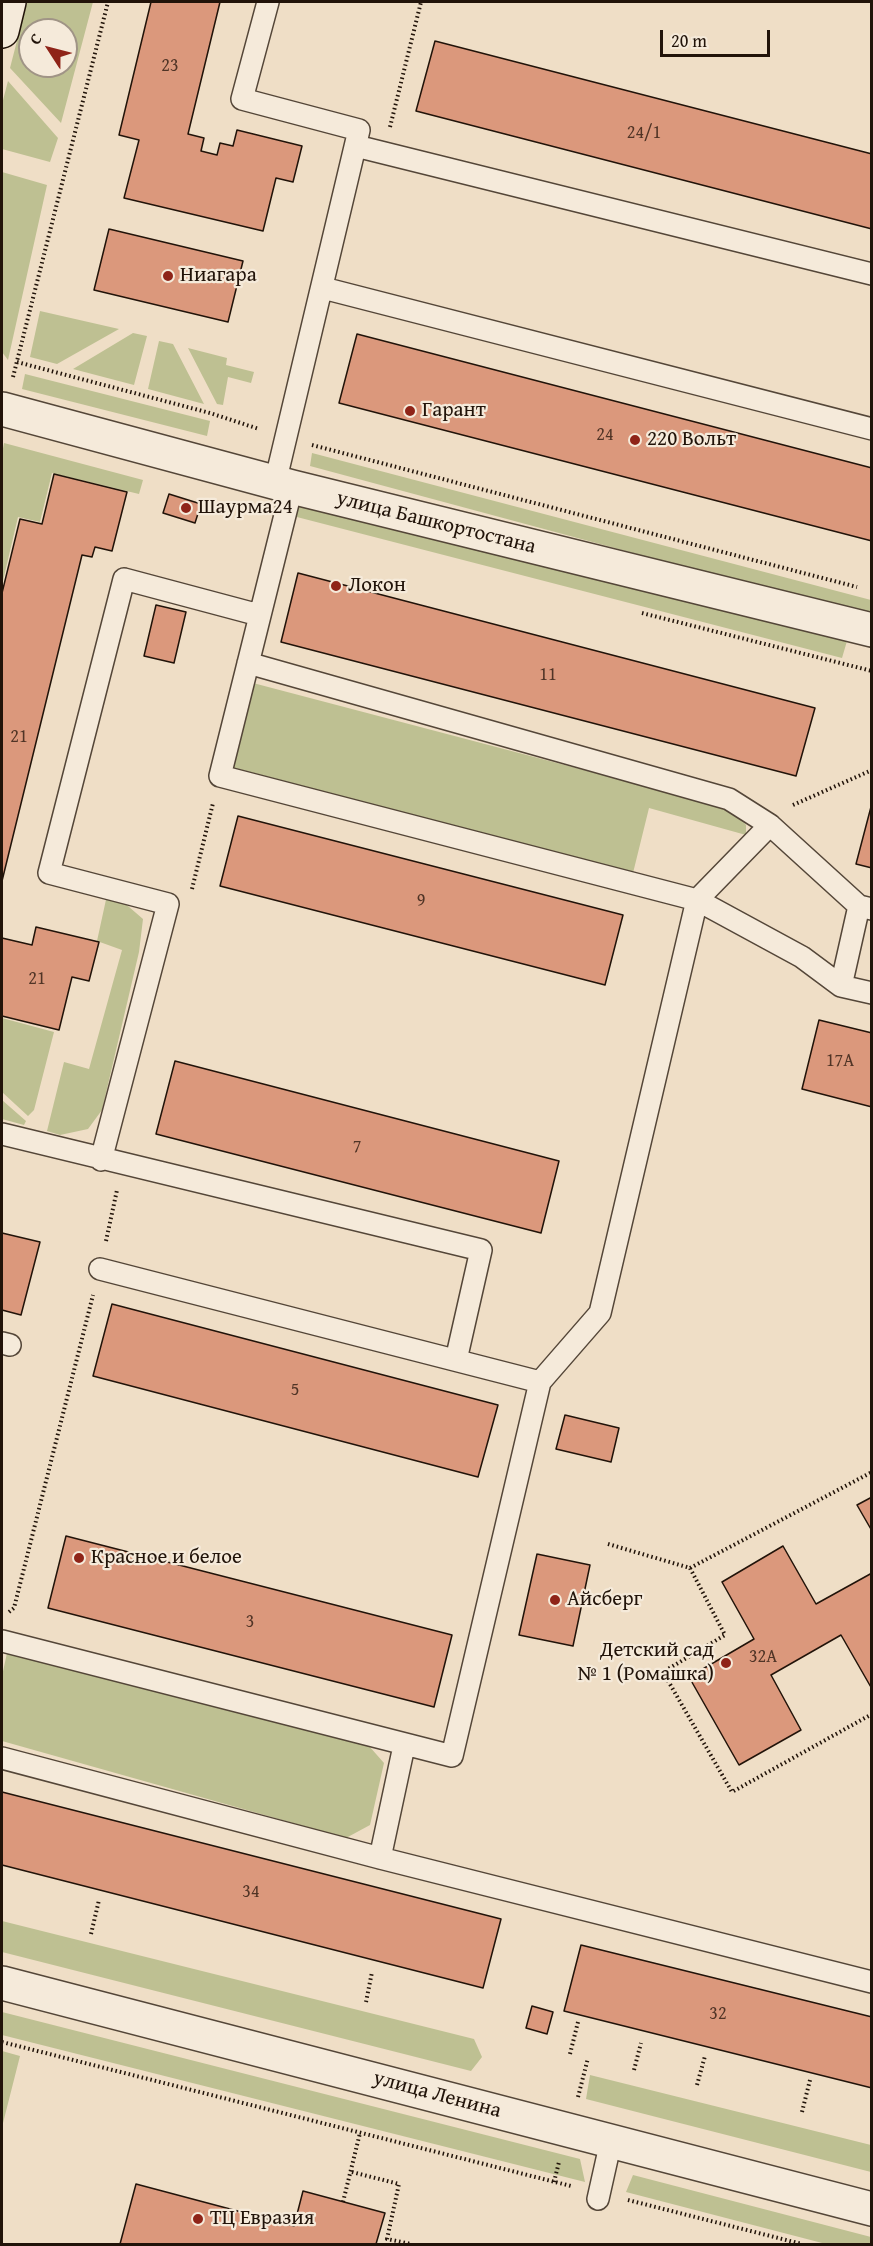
<!DOCTYPE html>
<html>
<head>
<meta charset="utf-8">
<style>
	body { margin:0 }
	#map { position:relative; width:873px; height:2246px; overflow:hidden; background:#efdec6; font-family:"Gentium Book Plus",serif }
	canvas { display:block }
	.frame { position:absolute; inset:0; border:3px solid #211309; pointer-events:none }
	.north { position:absolute; left:18px; top:18px; width:60px; height:60px; box-sizing:border-box; background:#f5eada; border:2px solid #a09486; border-radius:50%; rotate:306deg; font-size:16px; font-weight:700; line-height:24px; text-align:center; color:#211309 }
	.north::after { content:''; display:block; margin:auto; width:21px; height:27px; background:#8f2418; clip-path:polygon(50% 0,100% 100%,50% 72%,0 100%) }
	.scale { position:absolute; left:660px; top:30px; width:110px; height:27px; box-sizing:border-box; border:3px solid #211309; border-top:0; padding-left:8px; font-size:18px; line-height:21px; white-space:nowrap; color:#211309; -webkit-text-stroke:4px #f5eada; paint-order:stroke }
</style>
</head>
<body>
<div id="map">
<canvas width="873" height="2246"></canvas>
<div class="frame"></div>
<div class="north">С</div>
<div class="scale">20 m</div>
</div>
<script>
const g = document.querySelector('canvas').getContext('2d');
g.lineJoin = 'round';
function fillPath(path, color) {
  g.fillStyle = color;
  g.fill(path, 'evenodd');
}
function poly(rows) {
  const path = new Path2D();
  for (const r of rows) {
    path.moveTo(r[0], r[1]);
    for (let i = 2; i < r.length; i += 2) path.lineTo(r[i], r[i + 1]);
  }
  return path;
}
function stroke(path, color, width, dash) {
  g.strokeStyle = color;
  g.lineWidth = width;
  g.lineCap = dash ? 'butt' : 'round';
  g.setLineDash(dash || []);
  g.stroke(path);
}
function write(font, color, halo, rows, align = 'center') {
  g.font = font + ' "Gentium Book Plus",serif';
  g.lineWidth = 4.5;
  g.setLineDash([]);
  g.textBaseline = 'middle';
  g.strokeStyle = halo;
  g.fillStyle = color;
  for (const [text, x, y, turn = 0] of rows) {
    g.save();
    g.translate(x, y);
    g.rotate((+turn || 0) * Math.PI / 180);
    g.textAlign = isNaN(turn) ? turn : align;
    if (halo) g.strokeText(text, 0, 0);
    g.fillText(text, 0, 0);
    g.restore();
  }
}
fillPath(poly([
	[27,2,93,2,61,123,10,68],
	[30,30,66,30,66,66,30,66],
	[8,81,58,138,50,162,2,149,2,104],
	[2,172,47,185,8,360,2,352],
	[40,311,119,329,57,364,30,357],
	[133,333,147,336,134,385,73,369],
	[159,341,173,344,204,404,148,389],
	[188,348,227,358,226,365,254,372,251,383,228,377,223,405,217,404],
	[25,374,210,421,207,436,22,389],
	[4,443,143,480,139,494,52,473,40,522,18,517,2,585,2,454],
	[312,453,871,600,871,617,310,466],
	[295,502,847,641,842,658,293,516],
	[253,683,732,809,746,825,746,835,649,808,633,873,231,767],
	[107,895,121,900,143,919,139,952,102,1110,88,1129,60,1135,47,1131,64,1062,89,1069,122,950,97,941],
	[2,1018,54,1032,34,1110,28,1116,2,1092],
	[2,1100,26,1121,24,1125,2,1119],
	[7,1653,369,1746,384,1763,370,1825,346,1838,2,1741,2,1676],
	[2,1921,474,2039,482,2057,471,2071,2,1952],
	[2,2012,580,2159,585,2182,2,2035],
	[2,2051,20,2056,2,2127],
	[590,2075,871,2145,871,2172,586,2099],
	[633,2175,871,2237,871,2244,826,2244,626,2192]
]), '#bec092');
const building = poly([
	[151,2,220,2,188,134,204,138,201,151,217,155,220,143,233,146,237,130,302,146,293,182,276,178,263,231,124,198,139,140,119,135,151,2],
	[435,41,872,154,872,229,416,111,435,41],
	[109,229,243,261,228,322,94,290,109,229],
	[357,334,872,468,872,541,339,403,357,334],
	[54,474,127,492,112,551,95,547,92,557,82,555,2,881,2,593,20,519,42,524,54,474],
	[169,494,201,504,195,523,163,513,169,494],
	[298,573,815,708,796,776,281,642,298,573],
	[156,605,186,612,174,663,144,656,156,605],
	[872,803,872,868,856,864,872,803],
	[238,816,623,915,605,985,220,886,238,816],
	[36,927,99,942,89,981,72,977,59,1030,2,1016,2,938,32,945,36,927],
	[819,1020,872,1033,872,1107,802,1089,819,1020],
	[175,1061,559,1161,541,1233,156,1134,175,1061],
	[2,1233,40,1242,21,1315,2,1310,2,1233],
	[112,1304,498,1405,478,1477,93,1376,112,1304],
	[565,1415,619,1428,611,1462,556,1449,565,1415],
	[872,1497,872,1531,857,1505,872,1497],
	[66,1536,452,1635,434,1707,48,1608,66,1536],
	[783,1546,816,1604,872,1573,872,1689,841,1635,771,1675,801,1730,739,1765,689,1677,754,1639,722,1582,783,1546],
	[537,1554,590,1565,573,1646,519,1635,537,1554],
	[2,1792,501,1919,483,1988,2,1865,2,1792],
	[581,1945,872,2017,872,2088,564,2011,581,1945],
	[532,2006,553,2012,547,2034,526,2028,532,2006],
	[136,2184,294,2226,303,2191,385,2213,376,2244,120,2244,136,2184]
]);
fillPath(building, '#db987c');
stroke(building, '#211309', 1.5);
const service = poly([
	[268,2,242,99,359,130,275,483],
	[356,146,872,274],
	[323,288,872,429],
	[292,487,220,776,697,900,802,957,841,986],
	[248,663,729,799,770,825,697,900,600,1313,540,1382],
	[770,825,859,906,872,909],
	[859,906,841,986,872,993],
	[2,1134,481,1250,456,1360],
	[101,1160,168,904,49,873,124,579,259,615],
	[2,1343,10,1345],
	[2,1641,452,1756,540,1382,100,1269],
	[2,1758,380,1858,872,1982],
	[380,1858,404,1746],
	[598,2199,611,2141]
]);
const minor = poly([
	[2,409,292,487,872,630]
]);
const tertiary = poly([
	[2,1983,872,2209]
]);
const secondary = poly([
	[2,31,9,2]
]);
stroke(service, '#544638', 24);
stroke(minor, '#544638', 36);
stroke(tertiary, '#544638', 36);
stroke(secondary, '#211309', 36);
stroke(poly([
	[390,127,421,2],
	[17,362,210,413,259,429],
	[13,377,108,2],
	[312,445,857,587],
	[642,613,872,671],
	[793,805,872,770],
	[192,889,213,803],
	[106,1241,117,1190],
	[608,1544,690,1568,725,1635,663,1672,732,1792,872,1714],
	[690,1568,872,1472],
	[9,1612,14,1608,93,1295],
	[91,1934,99,1900],
	[366,2002,372,1972],
	[2,2042,571,2186],
	[570,2054,578,2022],
	[634,2070,641,2043],
	[697,2085,705,2056],
	[578,2097,588,2058],
	[802,2112,810,2080],
	[352,2172,399,2184,387,2239,411,2244],
	[554,2182,559,2162],
	[628,2200,802,2244],
	[343,2202,360,2133]
]), '#211309', 4, [1.5, 3]);
stroke(service, '#f5eada', 21);
stroke(minor, '#f5eada', 33);
stroke(tertiary, '#f5eada', 33);
stroke(secondary, '#f5eada', 33);
for (const [x, y, r, color] of [
	[168,276,6,"#8f2418"],
	[410,411,6,"#8f2418"],
	[635,440,6,"#8f2418"],
	[186,508,6,"#8f2418"],
	[336,586,6,"#8f2418"],
	[79,1558,6,"#8f2418"],
	[555,1600,6,"#8f2418"],
	[726,1663,6,"#8f2418"],
	[198,2219,6,"#8f2418"]
]) {
  const dot = new Path2D();
  dot.arc(x, y, r, 0, 2 * Math.PI);
  g.fillStyle = color;
  g.fill(dot);
  stroke(dot, '#f5eada', 2);
}
write('18px', '#503426', null, [
	["23",170,66],
	["24/1",644,133],
	["24",605,435],
	["11",548,675],
	["21",19,737],
	["9",421,901],
	["21",37,979],
	["17А",840,1061],
	["7",357,1147],
	["5",295,1390],
	["3",250,1622],
	["32А",763,1657],
	["34",251,1892],
	["32",718,2014]
]);
write('21px', '#211309', '#f5eada', [
	["Ниагара",180,276],
	["Гарант",422,411],
	["220 Вольт",647,440],
	["Шаурма24",198,508],
	["Локон",348,586],
	["Красное и белое",91,1558],
	["Айсберг",567,1600],
	["Детский сад",714,1651,"right"],
	["№ 1 (Ромашка)",714,1675,"right"],
	["ТЦ Евразия",210,2219]
], 'left');
write('21px', '#211309', '#f5eada', [
	["улица Башкортостана",436,523,14],
	["улица Ленина",437,2095,15]
]);
</script>
</body>
</html>
